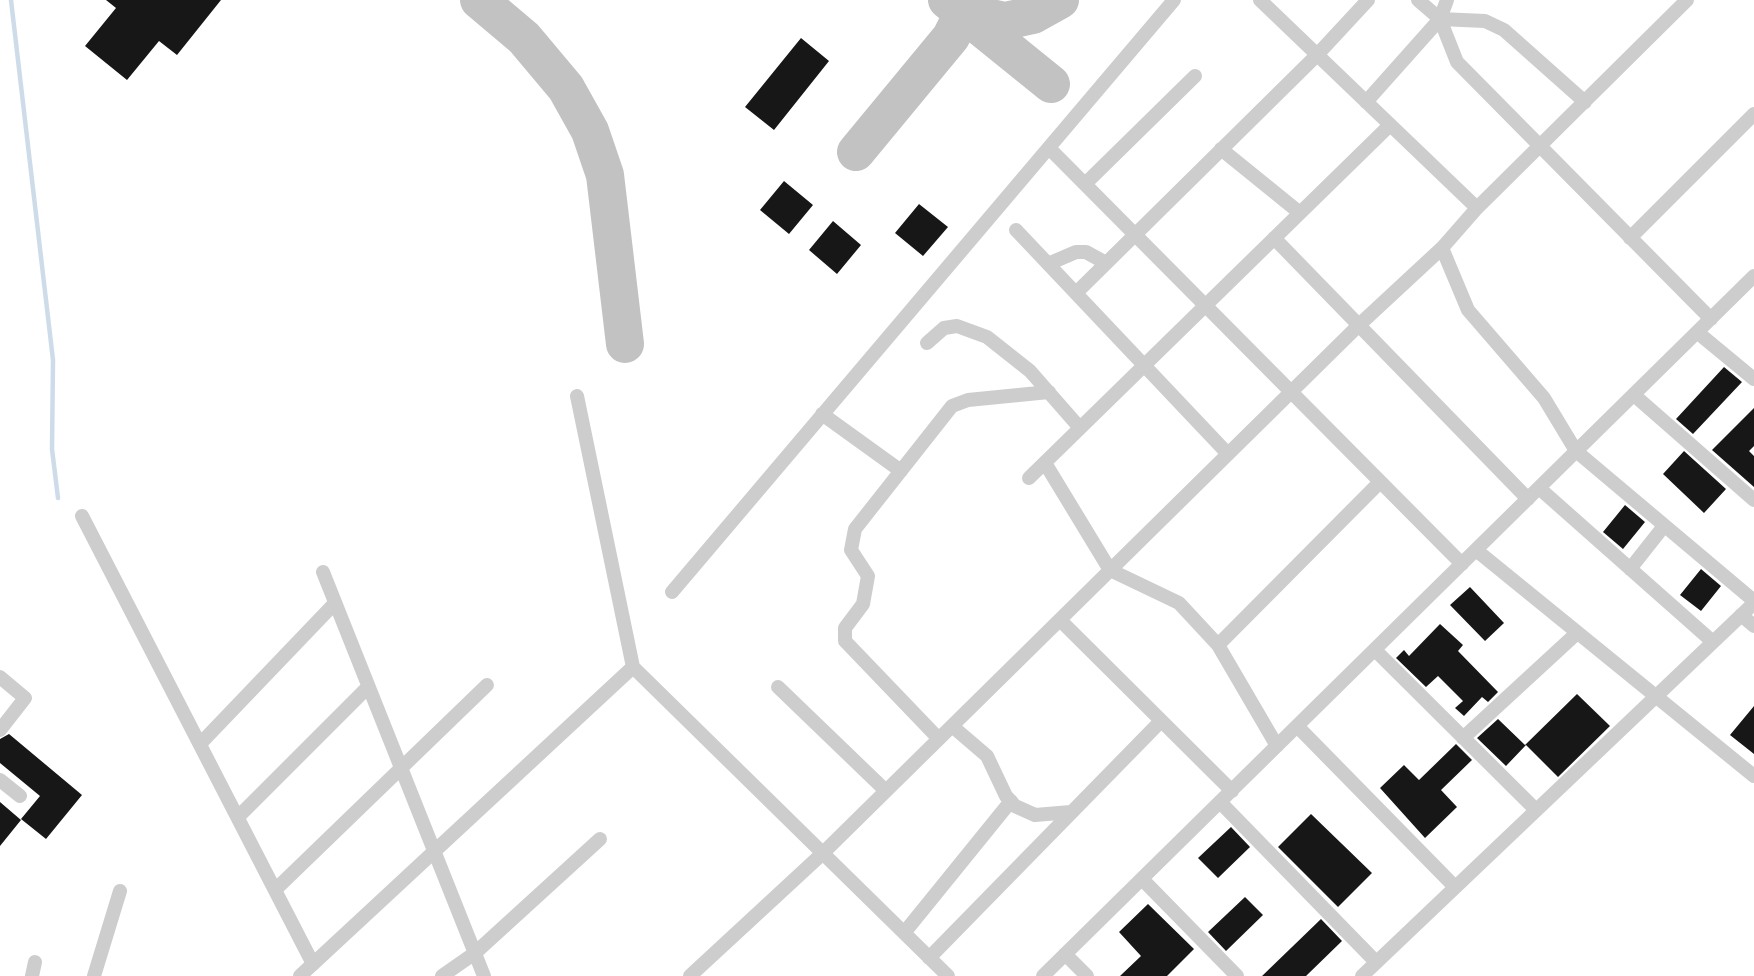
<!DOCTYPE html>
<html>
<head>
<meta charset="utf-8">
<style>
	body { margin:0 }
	canvas { display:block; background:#fff }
</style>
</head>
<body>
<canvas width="1754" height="976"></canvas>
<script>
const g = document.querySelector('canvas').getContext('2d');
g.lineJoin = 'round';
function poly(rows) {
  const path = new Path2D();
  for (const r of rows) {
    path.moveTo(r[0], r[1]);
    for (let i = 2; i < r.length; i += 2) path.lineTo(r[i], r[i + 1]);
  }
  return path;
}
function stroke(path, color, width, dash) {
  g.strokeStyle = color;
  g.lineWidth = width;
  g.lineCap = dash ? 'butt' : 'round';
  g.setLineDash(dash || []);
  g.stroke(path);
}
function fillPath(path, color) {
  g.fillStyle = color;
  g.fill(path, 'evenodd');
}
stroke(poly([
	[11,0,53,360,52,449,58,498]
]), '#cedce9', 4.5);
stroke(poly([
	[479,0,524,38,566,88,590,131,605,175,625,344],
	[947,0,1051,84],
	[963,12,1005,21,1033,15,1060,0],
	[856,152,951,37,963,13]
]), '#c2c2c2', 38);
fillPath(poly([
	[106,0,221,0,177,55,159,41,127,80,85,46,116,8],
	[801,38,829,61,774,130,745,107],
	[784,181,813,205,789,234,760,210],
	[919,204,948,227,923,256,895,233],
	[833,221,861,245,837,274,809,250],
	[1724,367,1742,382,1693,434,1676,419],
	[1754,408,1754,446,1749,451,1754,456,1754,487,1712,450],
	[1684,451,1726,489,1704,513,1663,474],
	[1625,505,1645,522,1623,549,1603,532],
	[1701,569,1721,586,1701,611,1680,595],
	[1470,587,1504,623,1485,641,1450,605],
	[1440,624,1463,645,1458,651,1498,692,1488,702,1482,697,1464,716,1455,708,1463,701,1438,676,1426,687,1396,658,1404,650,1409,656],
	[1577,694,1610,726,1558,777,1526,745,1506,766,1477,738,1498,719,1525,745],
	[1754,706,1754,754,1730,735],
	[9,734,82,795,46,839,21,819,40,796,0,763,0,739],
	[1456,744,1472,760,1441,790,1457,807,1425,838,1380,788,1404,765,1419,780],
	[0,802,21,820,0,846],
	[1311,814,1372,873,1338,907,1278,847],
	[1231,827,1250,847,1218,878,1198,858],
	[1245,897,1263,915,1226,951,1208,932],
	[1148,904,1194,949,1167,976,1120,976,1141,956,1119,932],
	[1321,919,1342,941,1306,976,1262,976]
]), '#171717');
stroke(poly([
	[1260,0,1477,208],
	[1418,0,1440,19,1457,62,1711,319],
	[1447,0,1440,19,1485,21,1504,30,1585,102],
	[1366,102,1440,19],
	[1049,148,1462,564],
	[1221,149,1300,213],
	[1085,184,1195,76],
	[1016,230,1228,454],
	[1274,238,1528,499],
	[1630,238,1754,114],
	[1442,248,1468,310,1544,398,1576,451,1754,601],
	[1048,264,1076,252,1086,252,1106,263],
	[1076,293,1317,55,1368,0],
	[1697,332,1754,379],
	[927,343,944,328,957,326,987,337,1030,371,1080,428],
	[1634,395,1754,500],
	[577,396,633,667,948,976],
	[822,414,901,471],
	[1045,463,1110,570,1179,603,1218,645,1277,746],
	[1029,478,1390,125],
	[1539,488,1713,642],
	[82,516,313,964],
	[1476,550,1754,776],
	[1630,569,1664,526],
	[323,572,484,976],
	[672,592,1174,0],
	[1741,615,1754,626],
	[1060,620,1232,791],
	[1218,645,1380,482],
	[1375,650,1536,810],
	[0,677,25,698,0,730],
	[778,687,886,791],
	[952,726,987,756,1006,796,1015,806,1035,815,1071,812],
	[1297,726,1455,887],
	[1463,738,1577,633],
	[939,739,845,641,845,628,863,604,868,576,851,550,855,529,952,406,968,400,1049,392],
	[200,744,335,603],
	[0,780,20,796],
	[1220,802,1376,962],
	[238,817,368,687],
	[1142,879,1237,976],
	[275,890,487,685],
	[904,933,1011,801],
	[1065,954,1087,976],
	[929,958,1161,721],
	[32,976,35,962],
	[94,976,120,891],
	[300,976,633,667],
	[442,976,475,953,600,839],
	[690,976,823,853,1359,325,1442,248,1477,208,1687,0],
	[1043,976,1754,276],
	[1362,976,1754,603]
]), '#cdcdcd', 14);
</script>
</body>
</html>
